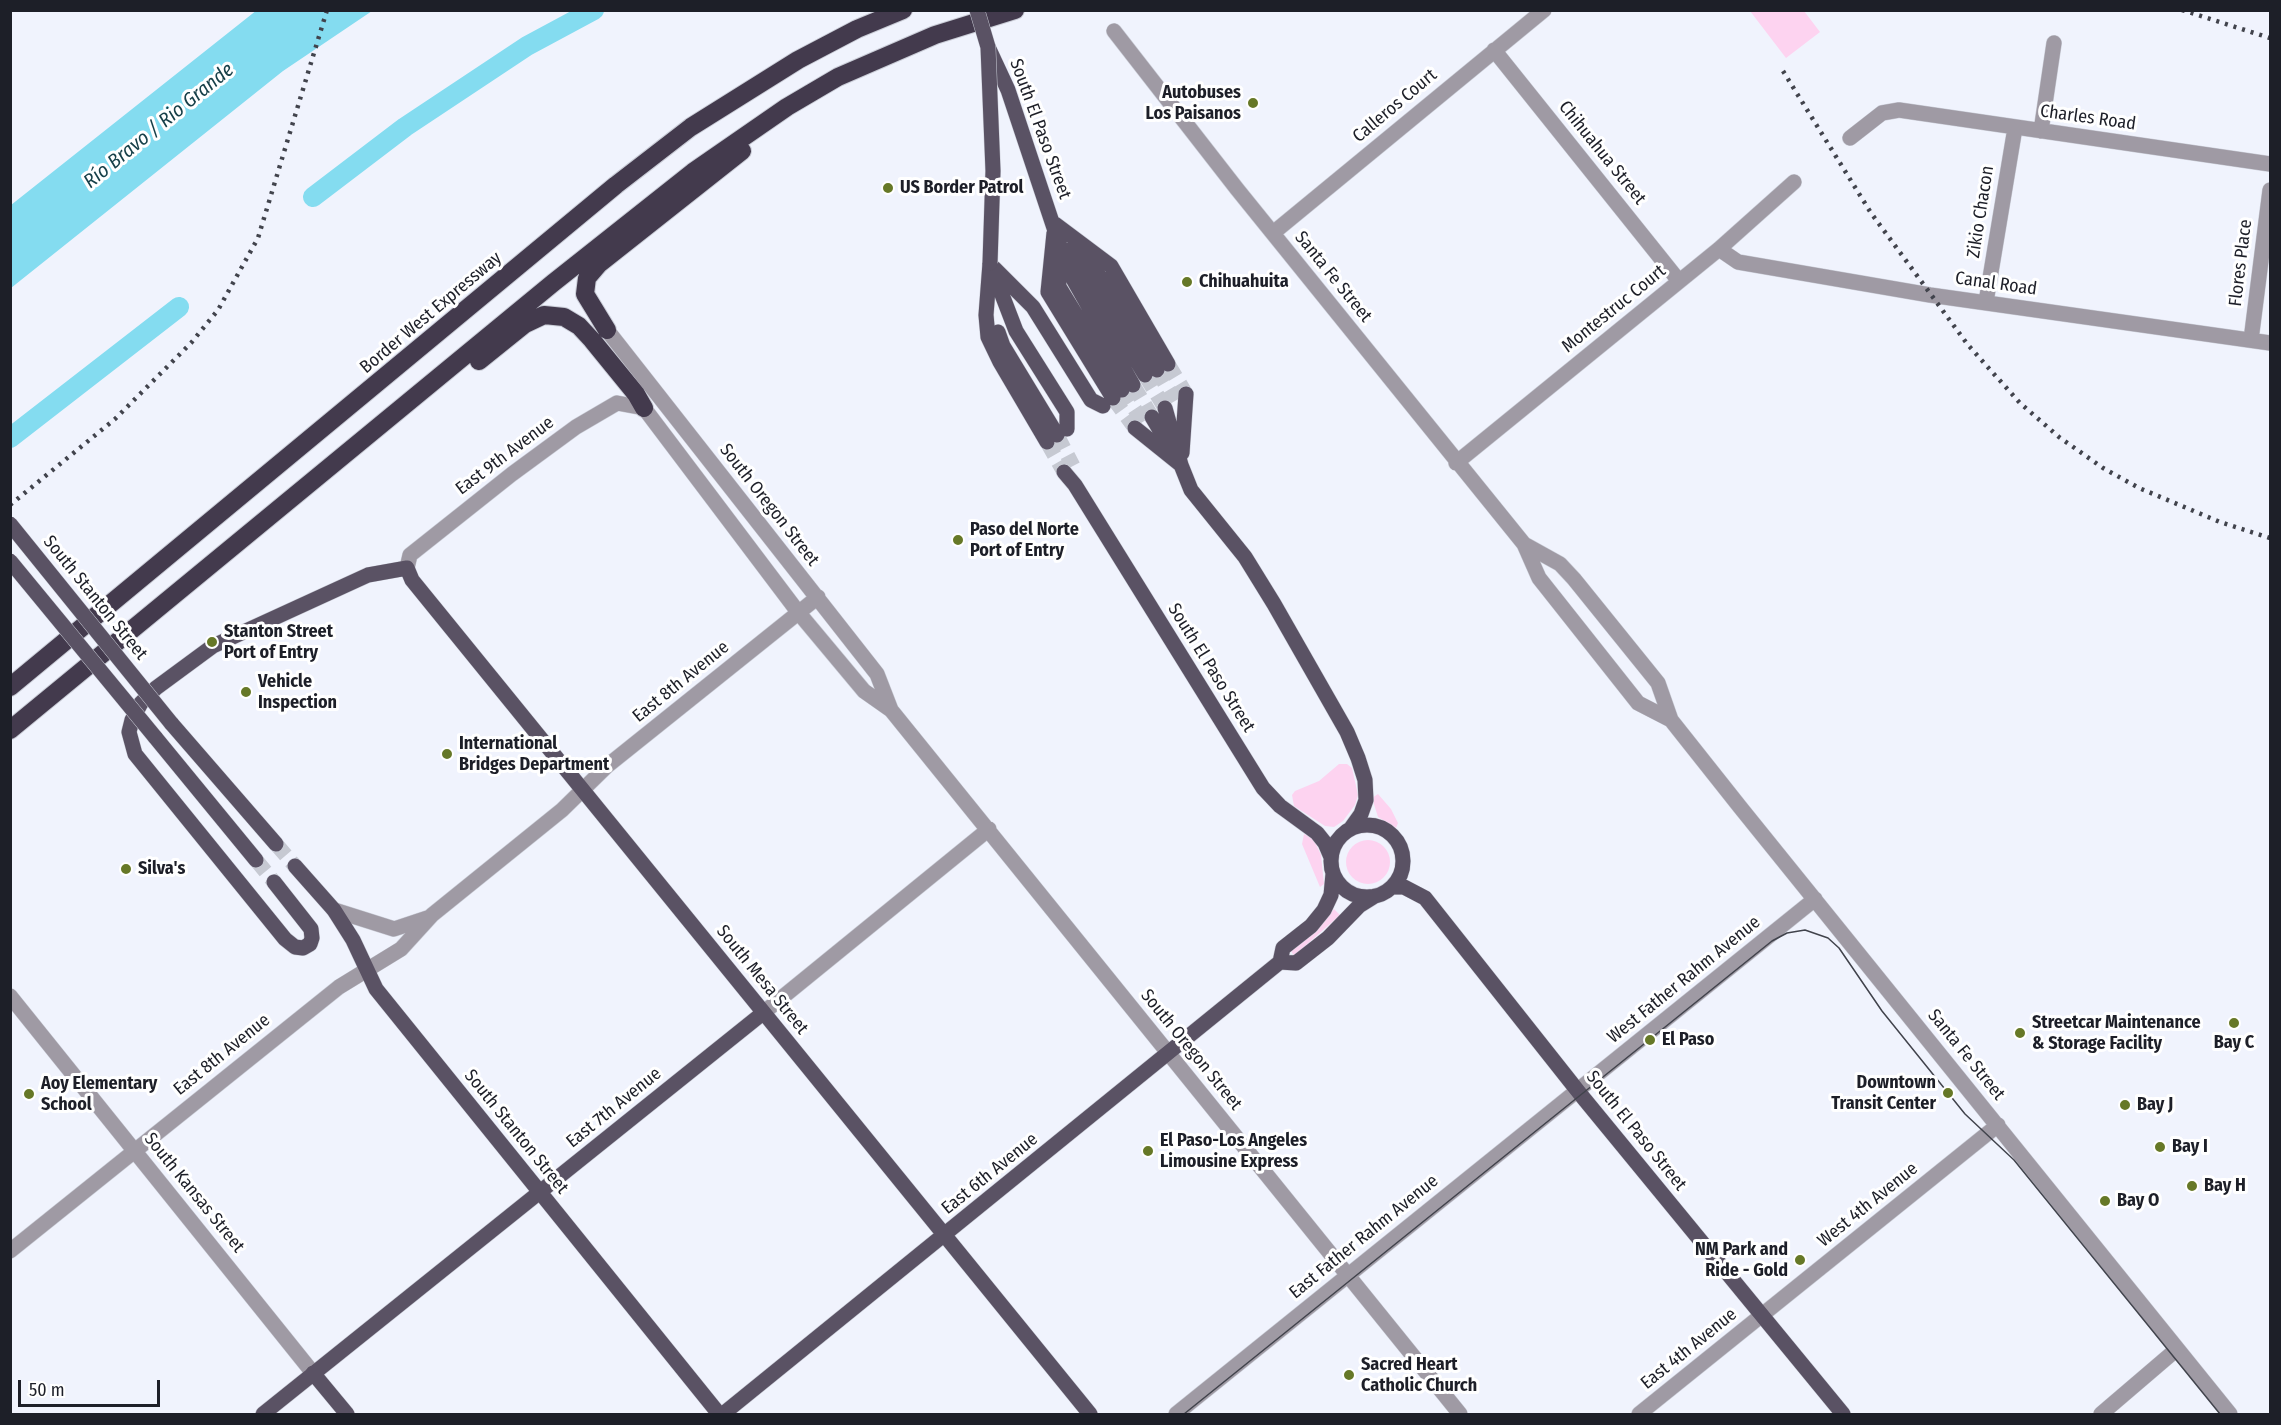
<!DOCTYPE html>
<html>
<head>
<meta charset="utf-8">
<style>
	body { margin:0 }
	#map { position:relative; width:2281px; height:1425px; overflow:hidden; background:#f0f3fd; font-family:"Fira Sans Condensed",sans-serif }
	canvas { display:block }
	.frame { position:absolute; inset:0; border:12px solid #1d1f28; pointer-events:none }
	.scale { position:absolute; left:18px; top:1380px; width:142px; height:27px; box-sizing:border-box; border:3px solid #1d1f28; border-top:0; padding-left:8px; font-size:18px; line-height:21px; white-space:nowrap; color:#1d1f28; -webkit-text-stroke:4px #fff; paint-order:stroke }
</style>
</head>
<body>
<div id="map">
<canvas width="2281" height="1425"></canvas>
<div class="frame"></div>
<div class="scale">50 m</div>
</div>
<script>
const g = document.querySelector('canvas').getContext('2d');
g.lineJoin = 'round';
function fillPath(path, color) {
  g.fillStyle = color;
  g.fill(path, 'evenodd');
}
function poly(rows) {
  const path = new Path2D();
  for (const r of rows) {
    if (r.length === 3) {
      path.moveTo(r[0] + r[2], r[1]);
      path.arc(r[0], r[1], r[2], 0, 2 * Math.PI);
      continue;
    }
    path.moveTo(r[0], r[1]);
    for (let i = 2; i < r.length; i += 2) path.lineTo(r[i], r[i + 1]);
  }
  return path;
}
function stroke(path, color, width, dash) {
  g.strokeStyle = color;
  g.lineWidth = width;
  g.lineCap = dash ? 'butt' : 'round';
  g.setLineDash(dash || []);
  g.stroke(path);
}
function write(font, color, halo, rows, align = 'center') {
  g.font = font + ' "Fira Sans Condensed",sans-serif';
  g.lineWidth = 6;
  g.setLineDash([]);
  g.textBaseline = 'middle';
  g.strokeStyle = halo;
  g.fillStyle = color;
  for (const [text, x, y, turn = 0] of rows) {
    g.save();
    g.translate(x, y);
    g.rotate((+turn || 0) * Math.PI / 180);
    g.textAlign = isNaN(turn) ? turn : align;
    if (halo) g.strokeText(text, 0, 0);
    g.fillText(text, 0, 0);
    g.restore();
  }
}
fillPath(poly([
	[1750,11,1804,11,1820,32,1786,58],
	[1339,764,1347,764,1352,768,1358,795,1355,805,1343,821,1334,827,1325,826,1294,806,1292,795,1295,791,1319,781],
	[1378,794,1391,809,1398,823,1396,828,1378,817,1372,798],
	[1304,834,1314,840,1321,855,1324,884,1320,887,1302,844],
	[1368,862,22],
	[1334,909,1340,915,1294,956,1291,951,1320,925]
]), '#fdd3f0');
fillPath(poly([
	[257,10,372,11,283,71,11,288,11,205]
]), '#84dcf0');
stroke(poly([
	[313,197,405,127,527,46,594,10],
	[10,438,179,307]
]), '#84dcf0', 20);
stroke(poly([
	[1168,364,1186,394],
	[1157,370,1175,401],
	[1145,375,1165,408],
	[1133,385,1152,417],
	[1122,390,1143,422],
	[1113,398,1135,428],
	[1057,435,1073,466],
	[1047,442,1064,472],
	[276,844,295,866],
	[256,860,274,882]
]), '#c6c9d2', 15, [15, 8]);
const minor = poly([
	[1114,31,1237,189,1524,544,1539,578,1638,703,1671,720],
	[1494,50,1679,281],
	[2041,131,2054,43],
	[1850,138,1882,113,1899,110,2270,164],
	[1273,233,1544,10],
	[1719,249,1738,262,1930,295,2270,343],
	[1986,302,2015,128],
	[607,330,877,674,891,710],
	[2251,340,2270,190],
	[1456,463,1719,249,1794,182],
	[1524,544,1560,564,1574,579,1658,683,1671,720,1740,807,2230,1414],
	[407,568,410,555,512,474,576,427,617,403,644,408,798,612,864,691,891,710,1460,1414],
	[334,910,394,929,430,917],
	[10,996,313,1373],
	[763,1013,989,829],
	[10,1251,339,987,401,949,432,915,562,810,607,766,818,597],
	[1176,1414,1815,899],
	[1639,1414,1998,1125],
	[2101,1414,2177,1349]
]);
const major = poly([
	[988,47,1008,90,1068,270,1133,385],
	[1055,224,1111,266,1168,364],
	[1054,233,1048,292,1113,398],
	[1070,250,1145,375],
	[1081,253,1108,287,1157,370],
	[990,263,986,315,988,337,1000,362,1047,442],
	[991,266,1016,331,1067,412,1067,429],
	[994,268,1033,307,1091,400,1103,406],
	[1058,269,1059,287,1122,390],
	[998,332,1003,346,1057,435],
	[1165,408,1181,465,1191,490,1245,557,1274,604,1347,732,1358,758,1365,780,1366,800,1361,814,1351,828],
	[1152,417,1171,449],
	[1135,428,1181,465],
	[1182,453,1186,394],
	[1064,472,1075,485,1263,788,1280,806,1317,833,1325,843,1331,857],
	[171,723,276,844],
	[155,737,256,860],
	[1367,861,36],
	[295,866,334,910,353,940,376,989,719,1414],
	[274,882,311,929,312,938,310,944,303,948,295,947,285,939,135,754,129,732,132,720,141,703,156,688,213,646,368,575,407,568,412,580,1090,1414],
	[1392,887,1404,887,1425,898,1581,1095,1843,1414],
	[1280,962,1296,963,1328,938,1359,906,1375,896],
	[313,1373,347,1414],
	[263,1414,763,1013],
	[723,1414,1280,962,1283,948,1311,926,1324,910,1331,895,1333,874]
]);
const highway = poly([
	[607,330,585,294,587,278,599,264,742,151],
	[479,361,525,324,544,315,564,317,579,326,592,340,636,394,644,408],
	[10,687,616,185,691,127,798,60,857,29,903,10],
	[10,730,553,283,693,172,787,107,838,77,935,35,1015,10]
]);
stroke(minor, '#cacdd7', 16);
stroke(major, '#cacdd7', 16);
stroke(highway, '#cacdd7', 20);
stroke(minor, '#9f9aa4', 15);
stroke(major, '#5a5264', 15);
stroke(highway, '#433a4d', 18);
stroke(poly([
	[1184,1414,1772,941,1787,933,1805,930,1828,938,1839,948,1882,1011,1965,1114,2014,1160,2220,1414]
]), '#41434c', 1.5);
stroke(poly([
	[2182,10,2270,38],
	[1783,71,1871,213,1968,345,2020,403,2059,437,2103,468,2139,488,2220,522,2270,538],
	[10,505,115,419,191,343,218,310,258,238,327,10]
]), '#41434c', 4.5, [3, 6]);
const majorBridge = poly([
	[977,10,988,47,993,171,990,263],
	[10,524,171,723],
	[10,561,155,737]
]);
stroke(majorBridge, '#cacdd7', 16, []);
stroke(majorBridge, '#5a5264', 15);
for (const [x, y, r, color] of [
	[1253,103,6,"#667827"],
	[888,188,6,"#667827"],
	[1187,282,6,"#667827"],
	[958,540,6,"#667827"],
	[212,642,6,"#667827"],
	[246,692,6,"#667827"],
	[447,754,6,"#667827"],
	[126,869,6,"#667827"],
	[2234,1023,6,"#667827"],
	[2020,1033,6,"#667827"],
	[1650,1040,6,"#667827"],
	[1948,1093,6,"#667827"],
	[29,1094,6,"#667827"],
	[2125,1105,6,"#667827"],
	[2160,1147,6,"#667827"],
	[1148,1151,6,"#667827"],
	[2192,1186,6,"#667827"],
	[2105,1201,6,"#667827"],
	[1800,1260,6,"#667827"],
	[1349,1375,6,"#667827"]
]) {
  const dot = new Path2D();
  dot.arc(x, y, r, 0, 2 * Math.PI);
  g.fillStyle = color;
  g.fill(dot);
  stroke(dot, '#fff', 2);
}
write('bold 18px', '#1d1f28', '#fff', [
	["Autobuses",1241,93,"right"],
	["Los Paisanos",1241,114,"right"],
	["US Border Patrol",900,188],
	["Chihuahuita",1199,282],
	["Paso del Norte",970,530],
	["Port of Entry",970,551],
	["Stanton Street",224,632],
	["Port of Entry",224,653],
	["Vehicle",258,682],
	["Inspection",258,703],
	["International",459,744],
	["Bridges Department",459,765],
	["Silva's",138,869],
	["Streetcar Maintenance",2032,1023],
	["& Storage Facility",2032,1044],
	["El Paso",1662,1040],
	["Bay C",2234,1043,"center"],
	["Downtown",1936,1083,"right"],
	["Transit Center",1936,1104,"right"],
	["Aoy Elementary",41,1084],
	["School",41,1105],
	["Bay J",2137,1105],
	["El Paso-Los Angeles",1160,1141],
	["Limousine Express",1160,1162],
	["Bay I",2172,1147],
	["Bay H",2204,1186],
	["Bay O",2117,1201],
	["NM Park and",1788,1250,"right"],
	["Ride - Gold",1788,1271,"right"],
	["Sacred Heart",1361,1365],
	["Catholic Church",1361,1386]
], 'left');
write('18px', '#1d1f28', '#fff', [
	["Calleros Court",1395,106,-40],
	["Charles Road",2088,118,8],
	["South El Paso Street",1040,129,70],
	["Chihuahua Street",1602,153,51],
	["Zikio Chacon",1981,212,-81],
	["Flores Place",2241,263,-83],
	["Santa Fe Street",1333,277,51],
	["Canal Road",1996,284,8],
	["Montestruc Court",1614,309,-39],
	["Border West Expressway",431,313,-40],
	["East 9th Avenue",505,456,-37],
	["South Oregon Street",769,505,52],
	["South Stanton Street",95,598,51],
	["South El Paso Street",1211,668,58],
	["East 8th Avenue",681,682,-39],
	["South Mesa Street",762,980,51],
	["West Father Rahm Avenue",1684,980,-39],
	["South Oregon Street",1191,1050,51],
	["East 8th Avenue",222,1055,-39],
	["Santa Fe Street",1966,1055,51],
	["East 7th Avenue",614,1108,-39],
	["South El Paso Street",1636,1131,51],
	["South Stanton Street",516,1132,51],
	["East 6th Avenue",990,1174,-39],
	["South Kansas Street",194,1193,51],
	["West 4th Avenue",1868,1205,-39],
	["East Father Rahm Avenue",1364,1237,-39],
	["East 4th Avenue",1689,1349,-39]
]);
write('italic 20px', '#174049', '#fff', [
	["Río Bravo / Rio Grande",159,126,-39]
]);
</script>
</body>
</html>
